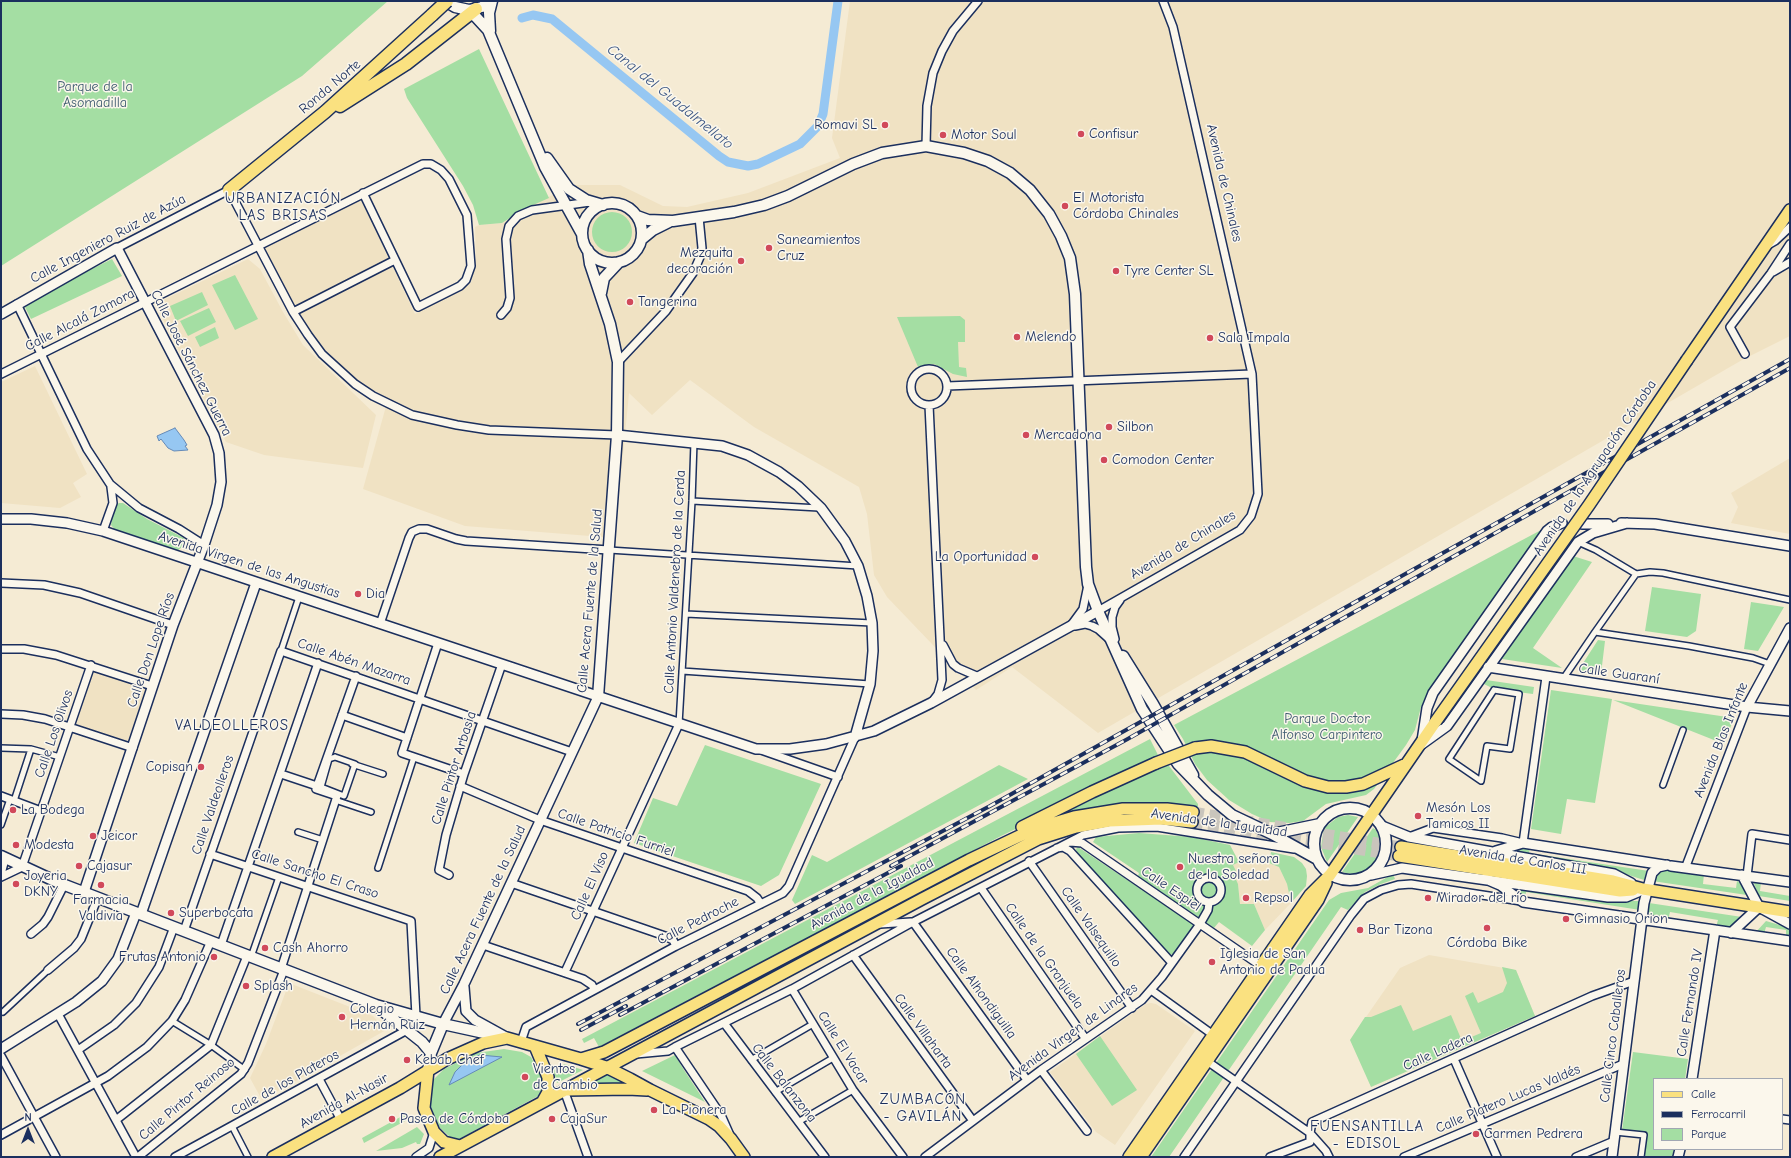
<!DOCTYPE html>
<html>
<head>
<meta charset="utf-8">
<style>
	body { margin:0 }
	#map { position:relative; width:1791px; height:1158px; overflow:hidden; background:#f5ebd4; font-family:"Comic Neue",sans-serif }
	canvas { display:block }
	.frame { position:absolute; inset:0; border:2px solid #1b2f5e; pointer-events:none }
	.legend { position:absolute; left:1653px; top:1078px; width:130px; height:72px; box-sizing:border-box; background:#fbf7ec; border:1px solid #a1a7b3; margin:0; padding:5px 7px; list-style:none; font-size:12px; color:#1b2f5e }
	.legend li { display:flex; align-items:center; gap:8px; height:20px }
	.legend b { width:20px; border:1px solid #a1a7b3 }
	.north { position:absolute; left:8px; top:1110px; width:40px; height:40px; -webkit-text-stroke:3px #fbf7ec; paint-order:stroke; rotate:0deg; font-size:11px; font-weight:700; line-height:16px; text-align:center; color:#1b2f5e }
	.north::after { content:''; display:block; margin:auto; width:14px; height:18px; background:#1b2f5e; clip-path:polygon(50% 0,100% 100%,50% 72%,0 100%) }
</style>
</head>
<body>
<div id="map">
<canvas width="1791" height="1158"></canvas>
<div class="frame"></div>
<ul class="legend">
<li><b style="height:5px;background:#fae180"></b>Calle</li>
<li><b style="height:5px;background:#1b2f5e"></b>Ferrocarril</li>
<li><b style="height:11px;background:#a4dea3"></b>Parque</li>
</ul>
<div class="north">N</div>
</div>
<script>
const g = document.querySelector('canvas').getContext('2d');
g.lineJoin = 'round';
function fillPath(path, color) {
  g.fillStyle = color;
  g.fill(path, 'evenodd');
}
function poly(rows) {
  const path = new Path2D();
  for (const r of rows) {
    if (r.length === 3) {
      path.moveTo(r[0] + r[2], r[1]);
      path.arc(r[0], r[1], r[2], 0, 2 * Math.PI);
      continue;
    }
    path.moveTo(r[0], r[1]);
    for (let i = 2; i < r.length; i += 2) path.lineTo(r[i], r[i + 1]);
  }
  return path;
}
function stroke(path, color, width, dash) {
  g.strokeStyle = color;
  g.lineWidth = width;
  g.lineCap = dash ? 'butt' : 'round';
  g.setLineDash(dash || []);
  g.stroke(path);
}
function write(font, color, halo, rows, align = 'center') {
  g.font = font + ' "Comic Neue",sans-serif';
  g.lineWidth = 3;
  g.setLineDash([]);
  g.textBaseline = 'middle';
  g.strokeStyle = halo;
  g.fillStyle = color;
  for (const [text, x, y, turn = 0] of rows) {
    g.save();
    g.translate(x, y);
    g.rotate((+turn || 0) * Math.PI / 180);
    g.textAlign = isNaN(turn) ? turn : align;
    if (halo) g.strokeText(text, 0, 0);
    g.fillText(text, 0, 0);
    g.restore();
  }
}
fillPath(poly([
	[850,1,1790,1,1790,336,1742,360,1098,733,1012,667,976,690,887,597,874,575,867,514,859,487,754,427,690,380,652,415,629,393,615,538,465,526,363,489,388,399,358,381,325,350,304,322,265,251,266,247,358,201,362,202,415,314,471,283,476,263,475,227,479,225,502,223,524,209,573,185,620,185,663,206,687,207,748,193,840,158,832,138],
	[248,259,260,269,283,312,303,345,376,415,363,468,264,455,226,442,155,304],
	[35,366,87,474,73,483,81,497,60,508,1,503,1,382],
	[1790,458,1790,534,1731,523,1738,507,1731,493],
	[92,670,147,689,129,743,73,724],
	[1239,862,1274,864,1279,867,1287,884,1291,903,1265,930,1254,904,1240,904,1238,884,1232,873,1233,865],
	[1429,955,1516,970,1535,1016,1424,1063,1350,1040,1400,968],
	[289,983,373,1016,386,1030,262,1100,250,1078,266,1044],
	[1151,1003,1156,1004,1195,1031,1115,1145,1096,1132,1050,1072,1146,1004]
]), '#f0e2c3');
fillPath(poly([
	[1,1,388,1,302,76,1,266],
	[479,49,549,198,524,209,502,223,479,225,473,205,463,186,407,98,404,89],
	[612,232,20],
	[112,259,122,276,31,319,23,303],
	[235,275,258,319,235,330,212,285],
	[202,292,208,305,176,321,170,306],
	[209,308,216,322,188,336,180,321],
	[960,316,965,320,965,342,958,342,959,367,966,368,967,377,953,374,934,364,918,367,897,317],
	[215,327,219,338,200,347,195,337],
	[119,503,123,503,147,519,184,538,182,547,177,551,115,530,111,525,112,519,116,505],
	[1543,529,1530,552,1421,707,1415,730,1406,745,1374,789,1366,795,1326,804,1303,821,1289,823,1270,822,1252,814,1229,800,1207,780,1195,764,1183,739,1174,725],
	[1573,556,1592,562,1533,648,1562,668,1502,659],
	[1652,587,1701,594,1696,631,1687,637,1645,631],
	[1751,602,1784,607,1758,651,1744,649],
	[1598,640,1605,641,1601,674,1578,671],
	[1486,680,1534,687,1533,694,1494,689,1484,684],
	[1551,690,1612,699,1595,803,1567,799,1561,834,1531,829],
	[1613,700,1734,718,1724,744],
	[1150,739,1158,755,1149,760,1150,764,1001,836,599,1047,594,1038,584,1043,582,1039],
	[705,745,821,784,779,875,761,886,634,843,653,798,677,806],
	[1166,762,1198,804,1198,807,1163,803,1125,803,1071,812,1044,821],
	[999,765,1028,779,795,904,792,900,812,855,827,862],
	[1348,815,1358,817,1327,862,1321,847,1324,828,1338,817],
	[1373,828,1376,830,1380,840,1380,849,1374,865,1364,872,1351,874,1342,872],
	[1139,833,1192,837,1230,845,1239,862,1233,865,1236,871,1233,873,1238,884,1240,904,1254,904,1265,930,1252,946,1219,922,1214,928,1138,876,1139,873,1093,842,1096,837],
	[1078,847,1193,924,1192,928,1174,954,1169,955,1077,853,1076,849],
	[1530,847,1529,853,1649,871,1644,880,1610,869,1507,852,1517,848],
	[1271,852,1294,857,1302,863,1306,869,1307,876,1306,886,1291,903,1287,884,1279,867,1269,863],
	[1668,869,1704,874,1703,884,1736,888,1737,881,1743,885,1747,895,1652,881,1659,873],
	[1393,874,1395,879,1381,884,1365,892,1348,910,1341,907,1169,1157,1151,1157,1329,900,1341,893,1368,888],
	[1753,881,1761,882,1760,891,1790,896,1790,901,1759,896],
	[1508,886,1615,901,1640,901,1640,910,1526,892,1525,898],
	[1649,903,1742,917,1729,929,1716,927,1718,920,1670,912,1668,920,1653,917,1649,912],
	[1766,921,1790,928,1790,938,1786,938,1786,930,1766,927,1764,934,1756,932],
	[1502,967,1516,970,1535,1016,1371,1087,1350,1040,1365,1017,1371,1017,1401,1005,1413,1031,1451,1015,1462,1041,1481,1033,1465,996,1473,992,1478,1003,1503,992,1507,983],
	[1100,1036,1137,1090,1112,1106,1076,1054],
	[504,1049,522,1052,531,1057,542,1077,544,1087,540,1095,459,1139,450,1137,440,1128,431,1107,430,1102,432,1084,434,1079,444,1069,476,1053],
	[1633,1052,1688,1059,1685,1079,1654,1079,1654,1149,1674,1149,1672,1157,1642,1157,1645,1134,1622,1131],
	[675,1055,684,1070,705,1102,642,1071],
	[565,1064,583,1070,557,1083,553,1069],
	[607,1074,621,1081,621,1085,594,1084,595,1081],
	[404,1115,407,1120,364,1143,362,1138],
	[417,1127,424,1134,420,1144,417,1144,416,1142,402,1148,376,1151]
]), '#a4dea3');
const water = poly([
	[175,428,184,440,187,445,185,446,188,450,174,451,168,448,161,439,159,441,157,436,175,428],
	[480,1055,502,1057,449,1085,455,1072,462,1065,470,1059,480,1055]
]);
fillPath(water, '#96c7f2');
stroke(water, '#658ab7', 1);
stroke(poly([
	[522,18,533,15,552,19,719,156,728,162,748,166,758,164,800,144,818,126,823,114,838,1]
]), '#96c7f2', 9);
stroke(poly([
	[1193,812,1401,847],
	[1192,822,1399,856]
]), '#c9c5bc', 11, [11, 5.5]);
const pedestrian = poly([
	[692,501,819,508],
	[1578,542,1596,550,1636,574,1650,572,1663,573,1790,600],
	[609,550,858,566],
	[686,614,872,623],
	[1595,632,1636,574],
	[281,651,299,597],
	[682,671,870,684],
	[1563,679,1595,632,1689,646,1753,658,1770,664],
	[1494,690,1519,694,1510,749,1487,746,1481,781,1449,759,1494,690],
	[679,724,692,501,694,442],
	[1,748,31,749,60,757],
	[335,757,355,764,344,796,321,787,329,759,335,757],
	[352,764,383,774],
	[1663,785,1683,730],
	[335,800,371,812],
	[14,801,31,749],
	[1,825,10,799],
	[298,832,323,840],
	[378,868,414,757],
	[251,957,279,877],
	[3,1012,48,970],
	[172,1021,211,1045,245,1070],
	[751,1060,813,1024],
	[775,1092,833,1058],
	[798,1122,853,1090],
	[232,1126,248,1157],
	[1615,1132,1644,1135,1641,1157]
]);
const minor = poly([
	[926,146,927,106,933,73,942,51,953,31,978,1],
	[1768,245,1775,241,1790,227],
	[117,248,229,190,293,312,308,335,322,354,355,384,373,396,412,415,457,425,489,430,617,435],
	[1773,272,1790,262],
	[17,304,87,449,110,484,139,508,179,529,204,545],
	[293,312,395,260],
	[501,315,507,308,510,298,506,239,509,226,518,216,532,210,590,202],
	[1745,354,1730,327,1771,273,1790,244],
	[618,362,666,311,693,273,700,257,702,248,699,217],
	[929,387,18],
	[1,374,423,164,431,164,441,170,449,179,467,215,471,266,466,280,460,286,418,307,363,193],
	[947,386,1252,374],
	[929,405,942,680,938,694,932,702],
	[103,531,113,503,111,487],
	[1,583,44,585,80,593,173,625],
	[1098,611,1240,530,1251,516,1258,494,1252,374,1173,27,1163,1],
	[380,624,409,538,412,532,419,529,427,529,456,539,466,541,609,550],
	[1072,624,1083,609,1088,585],
	[1075,626,1085,624,1092,626,1098,629,1108,638],
	[1115,639,1112,627,1112,617,1115,607,1120,600],
	[438,643,402,753,464,774],
	[943,645,953,664,958,668,979,677],
	[1,649,24,649,56,655,152,686],
	[1,714,23,715,45,719,133,748],
	[342,715,407,738],
	[761,750,838,777],
	[281,774,317,786],
	[460,786,540,820,748,891,757,898,761,904],
	[1,796,41,811],
	[1409,837,1433,828,1502,838,1523,843,1546,677],
	[1070,842,1082,843,1261,966],
	[1057,848,1063,847,1070,851,1172,963],
	[210,854,411,921,416,1016],
	[1029,861,1132,1008],
	[1686,866,1747,707],
	[1,874,5,859],
	[449,875,439,870,446,835,464,774,502,664],
	[1747,876,1752,834,1790,840],
	[1,877,22,867,91,665],
	[1209,890,12],
	[511,883,665,936,673,940,676,946],
	[981,888,1085,1038],
	[913,922,1027,1080],
	[880,924,911,922],
	[184,931,281,651,572,752],
	[31,934,43,924,48,917,64,885],
	[221,945,318,663],
	[483,945,583,979,592,985,594,989],
	[853,955,973,1121],
	[281,969,337,796,316,789,356,676],
	[48,970,74,948,81,939,98,897],
	[565,972,679,724],
	[792,989,853,1090,903,1157],
	[1151,990,1216,1037],
	[58,1014,136,1157],
	[724,1023,825,1157],
	[521,1042,526,1027,676,946,783,893,789,886,855,737],
	[675,1047,721,1115,729,1133],
	[78,1050,114,1025,136,1003,159,967,174,927],
	[636,1054,668,1051,675,1047,792,989,913,922,1083,835,1118,828,1157,827,1294,849],
	[1,1056,56,1157],
	[1204,1059,1310,1133,1326,1151,1329,1157],
	[1454,1059,1497,1157],
	[1041,1070,1087,1131],
	[319,1079,341,1120],
	[564,1090,588,1157],
	[1782,1119,1790,1120],
	[116,1120,211,1045,247,956],
	[1,1135,108,1076,147,1047,172,1021,185,1000,211,941],
	[138,1157,241,1074,248,1063,284,970],
	[175,1157,407,1030],
	[416,1157,429,1148,434,1132],
	[925,1157,1041,1070,1142,1000,1162,977,1200,924,1208,910,1209,903],
	[1184,1157,1351,915,1364,899,1381,890,1398,885,1411,884,1521,901],
	[1270,1157,1310,1142,1310,1133,1312,1122,1592,996,1634,981],
	[1404,1157,1623,1064],
	[1576,1157,1614,1141]
]);
const tertiary = poly([
	[1,314,117,248,214,435,219,453,221,482,217,505,204,545,173,625,84,892],
	[617,435,722,446,748,455,779,472,798,486,821,508,845,541,858,566,867,596,872,623,873,651,870,684,855,737],
	[1,519,31,519,67,523,103,531,756,749,790,749,826,744,874,731,931,703,1098,611],
	[1621,523,1655,524,1790,546],
	[1582,524,1608,524],
	[1488,667,1747,707,1790,711],
	[1747,707,1790,628],
	[1422,741,1427,708,1433,693,1547,531,1552,527,1562,523],
	[1422,744,1447,726,1578,542,1593,533,1627,523],
	[1382,826,1409,837,1614,874,1631,883],
	[1496,851,1523,843,1664,865],
	[1671,866,1790,882],
	[1371,875,1402,868,1608,897,1626,897,1638,892],
	[1742,875,1759,907,1790,924],
	[1486,879,1500,885,1523,902,1790,941],
	[141,914,256,583],
	[1731,933,1759,907],
	[464,987,466,1011,475,1020,504,1036],
	[443,1024,464,984,598,697],
	[1,1049,76,1002,102,981,118,959,136,913],
	[1692,1079,1715,930],
	[1612,1157,1644,903,1652,873,1658,867,1667,865],
	[1678,1157,1680,1149]
]);
const secondary = poly([
	[445,1,455,7,469,10,482,7,491,1],
	[462,9,476,17,488,30,545,167,582,234],
	[490,31,489,13,492,1],
	[547,158,569,189,586,200,603,205],
	[612,233,30],
	[637,216,648,220,673,221,734,212,764,205,788,196,853,164,882,153,926,146,964,153,988,161,1010,173,1030,190,1049,214,1061,236,1070,258,1075,294,1086,567,1088,584,1098,611,1142,709,1178,764,1208,795,1232,815,1272,834,1317,859],
	[642,239,653,230,669,222],
	[588,250,590,264,610,324,618,362,617,435,598,697],
	[601,293,604,278,619,262],
	[1123,656,1153,704,1193,775],
	[1350,844,36],
	[1272,834,1320,824],
	[1,856,57,882,376,1005,443,1024,507,1038],
	[379,1008,422,1042,431,1053],
	[428,1070,431,1053,443,1024]
]);
const primary = poly([
	[1687,360,1790,210],
	[1195,748,1211,746,1245,752,1305,781,1328,787,1346,787,1363,784,1404,765],
	[1022,827,1092,792,1156,763],
	[1401,847,1613,881,1643,889,1790,912],
	[1399,856,1620,891,1633,890],
	[535,1046,548,1077,548,1092,543,1101],
	[581,1059,604,1052,969,860,1034,829,1074,817,1123,809,1167,809,1193,812],
	[428,1070,424,1108,434,1132,444,1142,460,1146],
	[567,1090,628,1089,647,1090],
	[273,1157,400,1088,447,1059,483,1043,507,1038,581,1059,606,1067,630,1079,650,1090,709,1119,719,1126,731,1139,744,1157],
	[440,1157,922,899,1038,839,1076,827,1109,821,1161,819,1192,822],
	[1129,1157,1310,895,1330,875,1436,721],
	[1141,1157,1318,900,1326,883]
]);
const trunk = poly([
	[340,106,406,64,476,9],
	[229,190,325,112,432,15]
]);
stroke(pedestrian, '#1b2f5e', 8);
stroke(minor, '#1b2f5e', 10);
stroke(tertiary, '#1b2f5e', 12);
stroke(secondary, '#1b2f5e', 13);
stroke(primary, '#1b2f5e', 14);
stroke(trunk, '#1b2f5e', 15);
stroke(pedestrian, '#fbf7ec', 5);
stroke(minor, '#fbf7ec', 7);
stroke(tertiary, '#fbf7ec', 9);
stroke(secondary, '#fbf7ec', 10);
stroke(primary, '#fae180', 11);
stroke(trunk, '#fae180', 12);
const rail = poly([
	[891,866,1124,741,1790,368],
	[620,1015,901,866],
	[578,1024,990,806,1790,359],
	[581,1030,626,1006]
]);
stroke(rail, '#1b2f5e', 4);
stroke(rail, '#fbf7ec', 2.5, [8]);
const primaryBridge = poly([
	[1436,721,1589,505,1687,360],
	[1156,763,1195,748]
]);
const trunkBridge = poly([
	[432,15,447,1]
]);
stroke(primaryBridge, '#1b2f5e', 14, []);
stroke(trunkBridge, '#1b2f5e', 15, []);
stroke(primaryBridge, '#fae180', 11);
stroke(trunkBridge, '#fae180', 12);
for (const [x, y, r, color] of [
	[885,125,4,"#d1495b"],
	[1081,134,4,"#d1495b"],
	[943,135,4,"#d1495b"],
	[1065,206,4,"#d1495b"],
	[769,248,4,"#d1495b"],
	[741,261,4,"#d1495b"],
	[1116,271,4,"#d1495b"],
	[630,302,4,"#d1495b"],
	[1017,337,4,"#d1495b"],
	[1210,338,4,"#d1495b"],
	[1109,427,4,"#d1495b"],
	[1026,435,4,"#d1495b"],
	[1104,460,4,"#d1495b"],
	[1035,557,4,"#d1495b"],
	[358,594,4,"#d1495b"],
	[201,767,4,"#d1495b"],
	[13,810,4,"#d1495b"],
	[1418,816,4,"#d1495b"],
	[93,836,4,"#d1495b"],
	[16,845,4,"#d1495b"],
	[79,866,4,"#d1495b"],
	[1180,867,4,"#d1495b"],
	[16,884,4,"#d1495b"],
	[101,885,4,"#d1495b"],
	[1246,898,4,"#d1495b"],
	[1428,898,4,"#d1495b"],
	[171,913,4,"#d1495b"],
	[1566,919,4,"#d1495b"],
	[1487,928,4,"#d1495b"],
	[1360,930,4,"#d1495b"],
	[265,948,4,"#d1495b"],
	[214,957,4,"#d1495b"],
	[1212,962,4,"#d1495b"],
	[246,986,4,"#d1495b"],
	[342,1017,4,"#d1495b"],
	[407,1060,4,"#d1495b"],
	[525,1077,4,"#d1495b"],
	[654,1110,4,"#d1495b"],
	[392,1119,4,"#d1495b"],
	[552,1119,4,"#d1495b"],
	[1476,1134,4,"#d1495b"]
]) {
  const dot = new Path2D();
  dot.arc(x, y, r, 0, 2 * Math.PI);
  g.fillStyle = color;
  g.fill(dot);
  stroke(dot, '#fbf7ec', 1.5);
}
write('14px', '#3d5b6f', '#fbf7ec', [
	["Parque de la",95,87],
	["Asomadilla",95,103],
	["Parque Doctor",1327,719],
	["Alfonso Carpintero",1327,735]
]);
write('14px', '#1b2f5e', '#fbf7ec', [
	["Ronda Norte",330,87,-40],
	["Avenida de Chinales",1224,183,77],
	["Calle Ingeniero Ruiz de Azúa",108,239,-28],
	["Calle Alcalá Zamora",80,320,-27],
	["Calle José Sánchez Guerra",191,363,63],
	["Avenida de la Agrupación Córdoba",1595,468,-56],
	["Avenida de Chinales",1183,545,-31],
	["Avenida Virgen de las Angustias",249,565,18],
	["Calle Antonio Valdenebro de la Cerda",675,582,-87],
	["Calle Acera Fuente de la Salud",590,601,-85],
	["Calle Don Lope Ríos",151,650,-71],
	["Calle Abén Mazarra",354,662,19],
	["Calle Guaraní",1619,674,8],
	["Calle Los Olivos",54,734,-71],
	["Avenida Blas Infante",1721,740,-68],
	["Calle Pintor Arbasia",454,768,-72],
	["Calle Valdeolleros",213,805,-71],
	["Avenida de la Igualdad",1219,823,8],
	["Calle Patricio Furriel",616,833,19],
	["Avenida de Carlos III",1523,860,9],
	["Calle Sancho El Craso",315,874,18],
	["Calle El Viso",590,886,-66],
	["Calle Espiel",1171,889,34],
	["Avenida de la Igualdad",872,894,-28],
	["Calle Acera Fuente de la Salud",483,910,-65],
	["Calle Pedroche",698,921,-27],
	["Calle Valsequillo",1091,927,55],
	["Calle de la Granjuela",1044,956,55],
	["Calle Alhondiguilla",981,993,54],
	["Calle Fernando IV",1690,1003,-81],
	["Calle Villaharta",923,1031,54],
	["Avenida Virgen de Linares",1073,1032,-36],
	["Calle Cinco Caballeros",1613,1036,-83],
	["Calle El Vacar",843,1048,58],
	["Calle Ladera",1438,1052,-24],
	["Calle de los Plateros",285,1083,-29],
	["Calle Balanzona",784,1083,52],
	["Calle Pintor Reinoso",187,1099,-40],
	["Calle Platero Lucas Valdés",1508,1099,-23],
	["Avenida Al-Nasir",344,1101,-29]
]);
write('14px', '#1b2f5e', '#fbf7ec', [
	["Romavi SL",877,125,"right"],
	["Confisur",1089,134],
	["Motor Soul",951,135],
	["El Motorista",1073,198],
	["Córdoba Chinales",1073,214],
	["Saneamientos",777,240],
	["Cruz",777,256],
	["Mezquita",733,253,"right"],
	["decoración",733,269,"right"],
	["Tyre Center SL",1124,271],
	["Tangerina",638,302],
	["Melendo",1025,337],
	["Sala Impala",1218,338],
	["Silbon",1117,427],
	["Mercadona",1034,435],
	["Comodon Center",1112,460],
	["La Oportunidad",1027,557,"right"],
	["Dia",366,594],
	["Copisan",193,767,"right"],
	["Mesón Los",1426,808],
	["Tamicos II",1426,824],
	["La Bodega",21,810],
	["Jeicor",101,836],
	["Modesta",24,845],
	["Nuestra señora",1188,859],
	["de la Soledad",1188,875],
	["Cajasur",87,866],
	["Joyeria",24,876],
	["DKNY",24,892],
	["Repsol",1254,898],
	["Mirador del río",1436,898],
	["Farmacia",101,900,"center"],
	["Valdivia",101,916,"center"],
	["Superbocata",179,913],
	["Gimnasio Orion",1574,919],
	["Bar Tizona",1368,930],
	["Córdoba Bike",1487,943,"center"],
	["Cash Ahorro",273,948],
	["Iglesia de San",1220,954],
	["Antonio de Padua",1220,970],
	["Frutas Antonio",206,957,"right"],
	["Splash",254,986],
	["Colegio",350,1009],
	["Hernán Ruiz",350,1025],
	["Kebab Chef",415,1060],
	["Vientos",533,1069],
	["de Cambio",533,1085],
	["La Pionera",662,1110],
	["Paseo de Córdoba",400,1119],
	["CajaSur",560,1119],
	["Carmen Pedrera",1484,1134]
], 'left');
write('italic 15px', '#3a5583', '#fbf7ec', [
	["Canal del Guadalmellato",670,97,39]
]);
g.letterSpacing = '1px';
write('15px', '#1b2f5e', '#fbf7ec', [
	["URBANIZACIÓN",283,199],
	["LAS BRISAS",283,216],
	["VALDEOLLEROS",232,726],
	["ZUMBACÓN",923,1100],
	["- GAVILÁN",923,1117],
	["FUENSANTILLA",1367,1127],
	["- EDISOL",1367,1144]
]);
g.letterSpacing = '0px';
</script>
</body>
</html>
